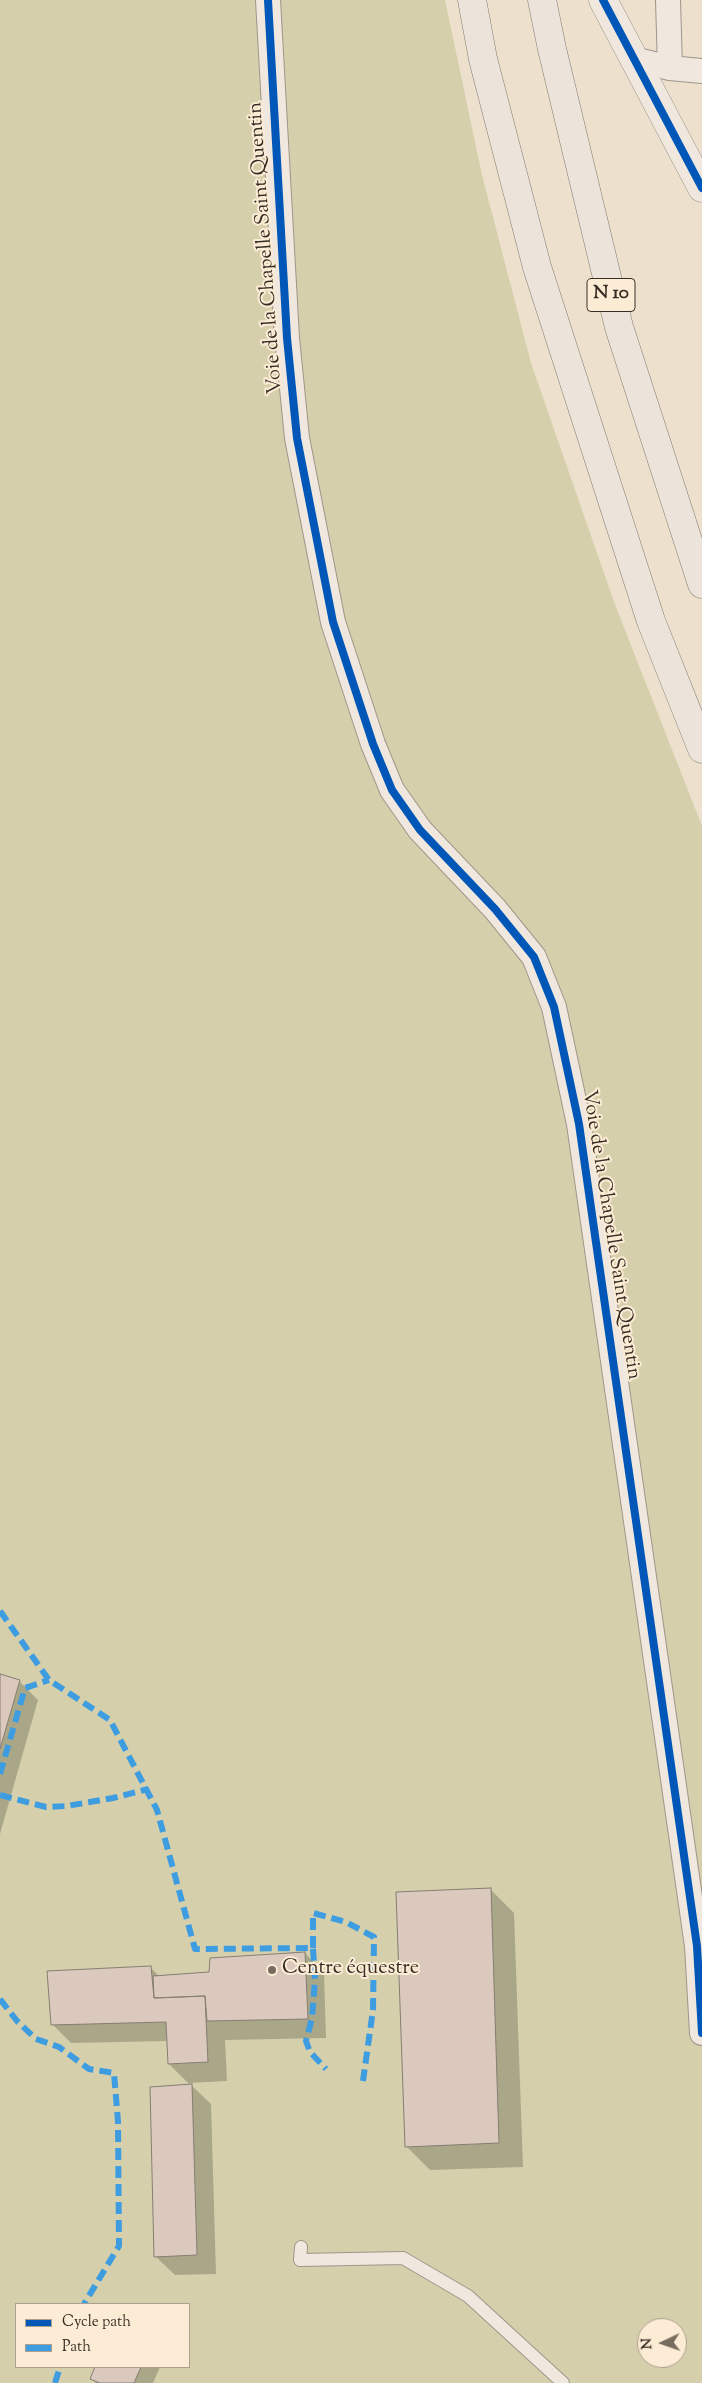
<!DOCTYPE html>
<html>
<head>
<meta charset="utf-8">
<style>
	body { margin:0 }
	#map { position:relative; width:702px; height:2383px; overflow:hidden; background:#ede0cd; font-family:"Sorts Mill Goudy",serif }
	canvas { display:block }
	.legend { position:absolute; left:15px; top:2303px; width:175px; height:65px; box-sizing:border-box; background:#fcecd6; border:1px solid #ada08f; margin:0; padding:6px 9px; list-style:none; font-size:15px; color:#362e24 }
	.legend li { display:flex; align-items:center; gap:10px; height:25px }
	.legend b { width:25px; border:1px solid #ada08f }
	.north { position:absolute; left:637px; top:2318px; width:50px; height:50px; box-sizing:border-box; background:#fcecd6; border:1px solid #ada08f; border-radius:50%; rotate:267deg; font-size:14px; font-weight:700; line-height:20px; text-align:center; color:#362e24 }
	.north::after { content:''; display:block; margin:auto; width:18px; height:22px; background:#766c5f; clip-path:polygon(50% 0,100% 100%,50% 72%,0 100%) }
</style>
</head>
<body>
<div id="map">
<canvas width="702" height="2383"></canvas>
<ul class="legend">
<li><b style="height:6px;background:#0057b8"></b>Cycle path</li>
<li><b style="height:6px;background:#3e9de0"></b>Path</li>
</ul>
<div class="north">N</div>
</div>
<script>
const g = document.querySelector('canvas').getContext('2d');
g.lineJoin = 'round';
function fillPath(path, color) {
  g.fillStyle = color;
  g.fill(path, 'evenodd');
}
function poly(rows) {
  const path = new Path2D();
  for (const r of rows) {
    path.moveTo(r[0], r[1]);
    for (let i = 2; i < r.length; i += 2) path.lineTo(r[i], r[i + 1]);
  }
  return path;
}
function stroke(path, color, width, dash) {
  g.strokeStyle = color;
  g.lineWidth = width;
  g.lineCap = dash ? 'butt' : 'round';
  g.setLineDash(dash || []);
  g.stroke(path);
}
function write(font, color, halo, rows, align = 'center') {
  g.font = font + ' "Sorts Mill Goudy",serif';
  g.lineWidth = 4;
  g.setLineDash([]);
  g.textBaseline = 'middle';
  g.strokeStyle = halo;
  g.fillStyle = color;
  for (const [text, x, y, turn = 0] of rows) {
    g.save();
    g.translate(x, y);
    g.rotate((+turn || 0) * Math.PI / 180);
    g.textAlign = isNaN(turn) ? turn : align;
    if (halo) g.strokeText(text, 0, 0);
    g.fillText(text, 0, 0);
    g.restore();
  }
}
fillPath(poly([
	[0,0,445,0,482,175,531,363,614,602,702,826,702,2383,0,2383],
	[16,2304,189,2304,189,2367,16,2367],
	[647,2328,677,2328,677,2358,647,2358]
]), '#d5d0ab');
fillPath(poly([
	[0,1676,19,1681,38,1700,0,1834],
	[490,1889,514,1913,523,2167,430,2170,406,2146],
	[305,1953,324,1973,326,2038,225,2040,227,2081,189,2083,211,2104,216,2274,175,2275,155,2256,190,2085,169,2064,168,2041,71,2043,52,2024,151,1968,160,1977,211,1974],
	[96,2367,160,2367,153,2383,96,2383,91,2378]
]), '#0003');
const building = poly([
	[0,1674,20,1680,0,1749,0,1674],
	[491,1888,499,2143,405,2147,396,1892,491,1888],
	[305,1952,308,2019,207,2021,205,1996,154,1998,153,1976,209,1972,210,1958,305,1952],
	[151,1966,154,1998,205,1996,208,2062,168,2064,166,2022,51,2025,47,1971,151,1966],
	[192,2084,197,2255,154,2257,150,2087,192,2084],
	[95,2367,141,2367,134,2383,100,2383,90,2379,95,2367]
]);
fillPath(building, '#dcc9be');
stroke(building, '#857e73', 1);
const service = poly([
	[301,2247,300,2260,403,2258,468,2296,563,2383]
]);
const minor = poly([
	[268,0,287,338,297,438,333,622,373,744,392,790,420,830,495,909,534,957,554,1007,579,1124,697,1946,702,2033],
	[668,0,670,68],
	[633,59,670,68,702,71]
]);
const tertiary = poly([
	[603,0,702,188]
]);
const primary = poly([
	[472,0,483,59,537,267,651,621,702,749],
	[542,0,552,49,619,327,702,584]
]);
stroke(service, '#9e968a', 14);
stroke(minor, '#9e968a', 26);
stroke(tertiary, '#9e968a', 29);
stroke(primary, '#857e73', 29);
stroke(service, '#f0e8df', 12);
stroke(minor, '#f0e8df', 24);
stroke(tertiary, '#f0e8df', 28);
stroke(primary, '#ece4da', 28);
stroke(poly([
	[0,1611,49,1680,110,1720,157,1810,195,1949,313,1948,315,1980,312,2018,306,2041,310,2052,326,2069],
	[0,1774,25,1688,49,1680],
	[0,1795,46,1807,67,1806,113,1798,148,1789],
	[313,1948,313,1913,346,1922,374,1937,373,2010,363,2081],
	[0,1999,17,2021,36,2039,59,2047,89,2069,114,2073,118,2122,119,2246,84,2304],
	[55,2383,60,2367]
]), '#3e9de0', 6, [12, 6]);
stroke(poly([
	[268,0,287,338,297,438,333,622,373,744,392,790,420,830,495,909,534,957,554,1007,579,1124,697,1946,702,2033],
	[603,0,702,188]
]), '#0057b8', 8);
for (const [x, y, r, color] of [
	[272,1970,5,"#766c5f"]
]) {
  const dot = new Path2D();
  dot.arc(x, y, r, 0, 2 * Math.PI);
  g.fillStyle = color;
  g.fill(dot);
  stroke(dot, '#fcecd6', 2);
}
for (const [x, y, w] of [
	[611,295,48]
]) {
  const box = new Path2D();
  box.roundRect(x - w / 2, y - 16.5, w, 33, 4);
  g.fillStyle = '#fcecd6';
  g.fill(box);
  stroke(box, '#362e24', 1);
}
write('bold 19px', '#362e24', null, [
	["N 10",611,295]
]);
write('20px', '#362e24', '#fcecd6', [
	["Voie de la Chapelle Saint Quentin",267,248,-94],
	["Voie de la Chapelle Saint Quentin",610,1235,81]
]);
write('20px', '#362e24', '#fcecd6', [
	["Centre équestre",282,1970]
], 'left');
</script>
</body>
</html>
